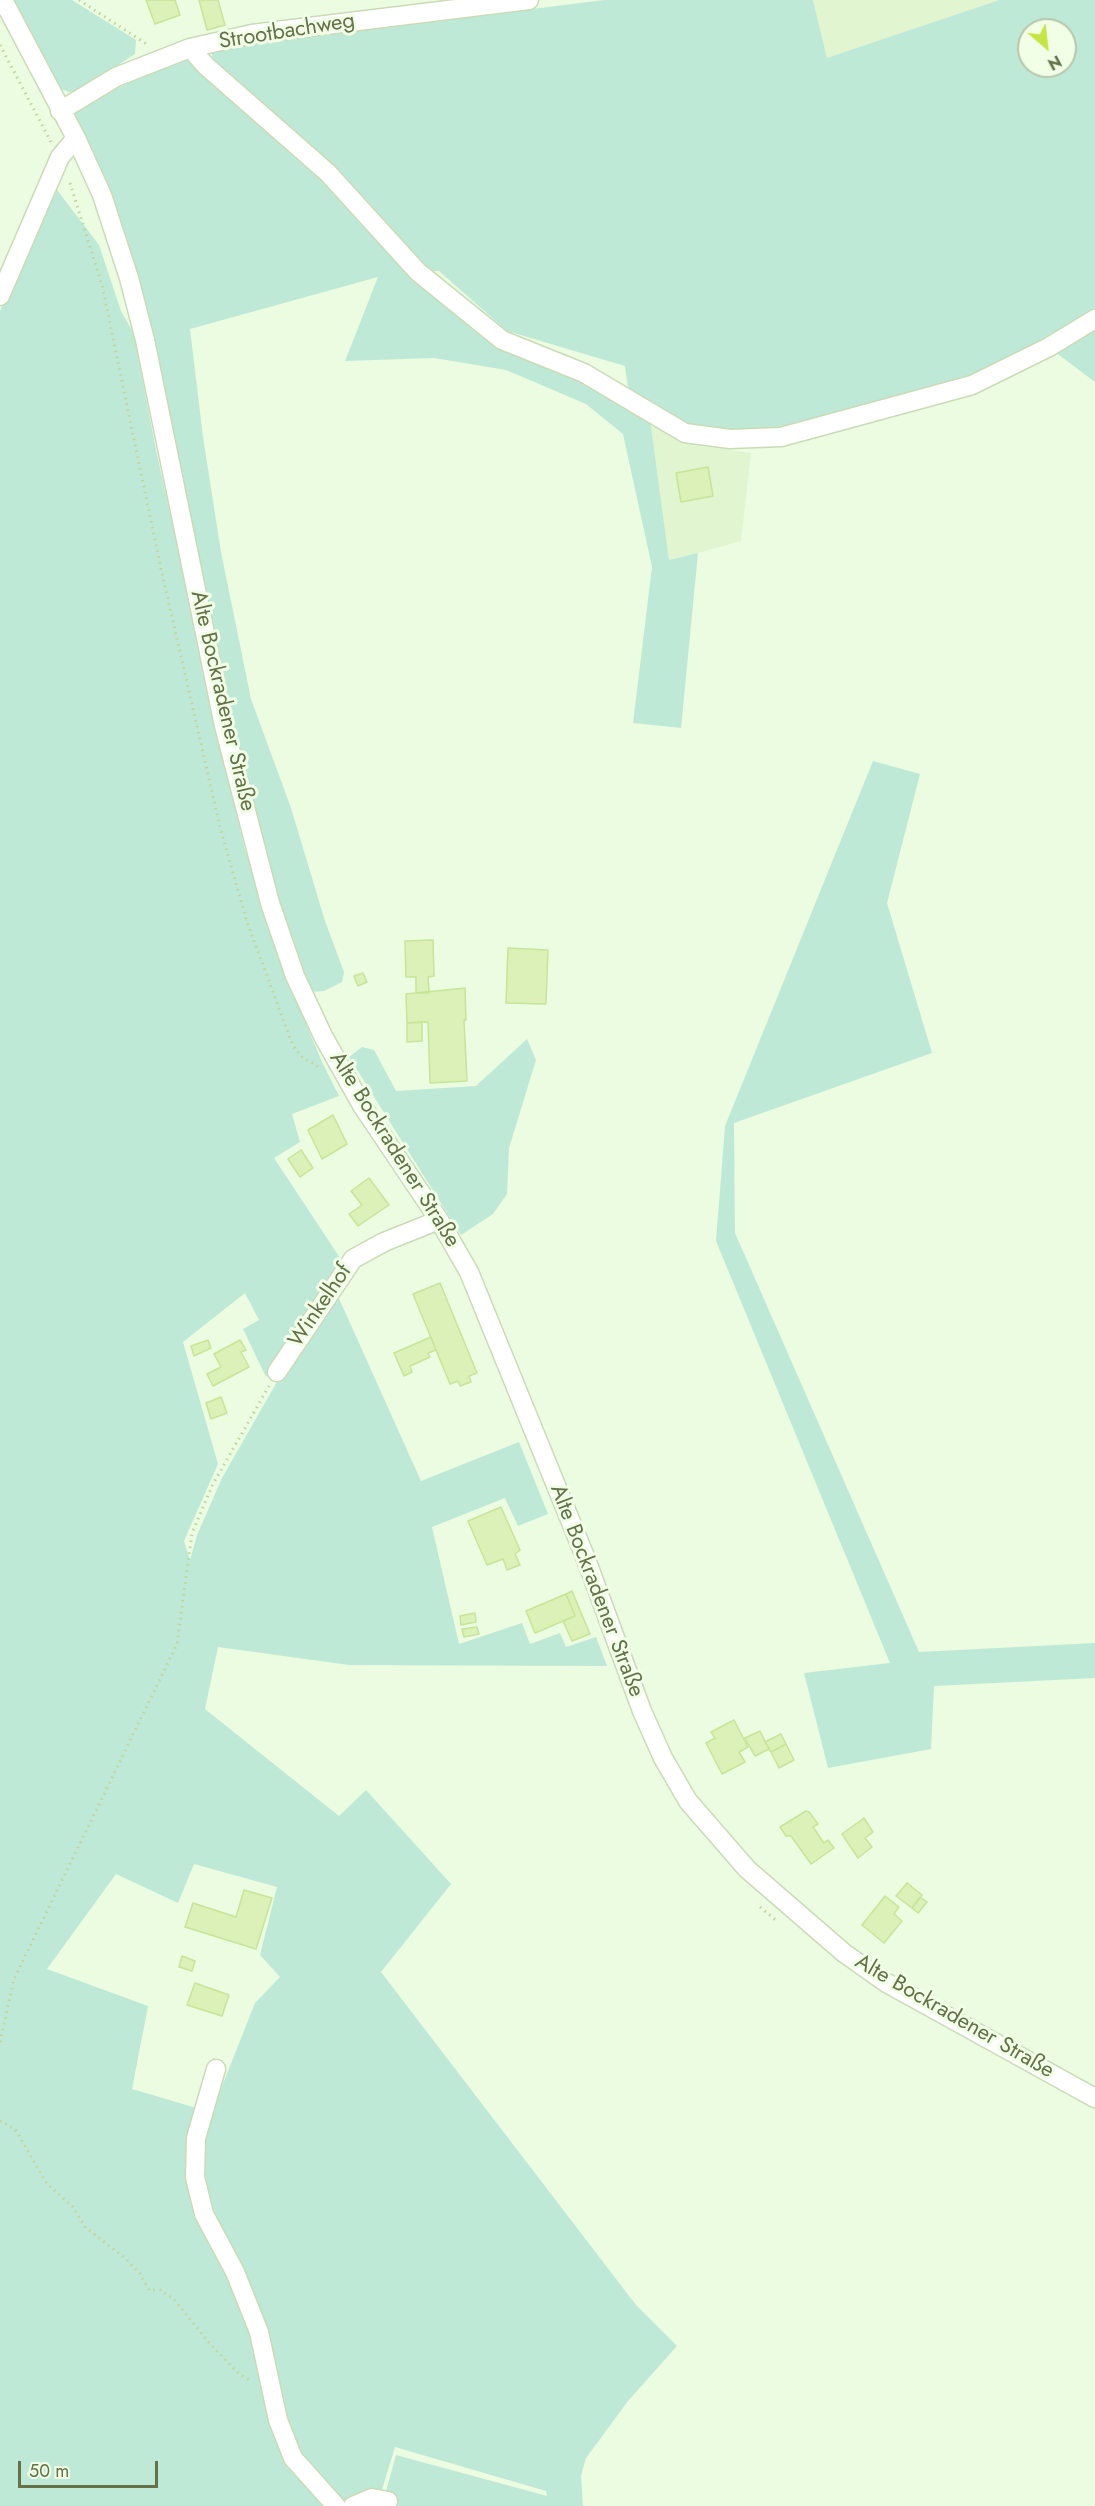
<!DOCTYPE html>
<html>
<head>
<meta charset="utf-8">
<style>
	body { margin:0 }
	#map { position:relative; width:1095px; height:2506px; overflow:hidden; background:#ebfce0; font-family:Jost,sans-serif }
	canvas { display:block }
	.north { position:absolute; left:1017px; top:18px; width:60px; height:60px; box-sizing:border-box; background:#f0ffe6; border:2px solid #b8c7a7; border-radius:50%; rotate:152deg; font-size:16px; font-weight:700; line-height:24px; text-align:center; color:#637248 }
	.north::after { content:''; display:block; margin:auto; width:21px; height:27px; background:#c4e644; clip-path:polygon(50% 0,100% 100%,50% 72%,0 100%) }
	.scale { position:absolute; left:18px; top:2461px; width:140px; height:27px; box-sizing:border-box; border:3px solid #637248; border-top:0; padding-left:8px; font-size:18px; line-height:21px; white-space:nowrap; color:#637248; -webkit-text-stroke:4px #f0ffe6; paint-order:stroke }
</style>
</head>
<body>
<div id="map">
<canvas width="1095" height="2506"></canvas>
<div class="north">N</div>
<div class="scale">50 m</div>
</div>
<script>
const g = document.querySelector('canvas').getContext('2d');
g.lineJoin = 'round';
function fillPath(path, color) {
  g.fillStyle = color;
  g.fill(path, 'evenodd');
}
function poly(rows) {
  const path = new Path2D();
  for (const r of rows) {
    path.moveTo(r[0], r[1]);
    for (let i = 2; i < r.length; i += 2) path.lineTo(r[i], r[i + 1]);
  }
  return path;
}
function stroke(path, color, width, dash) {
  g.strokeStyle = color;
  g.lineWidth = width;
  g.lineCap = dash ? 'butt' : 'round';
  g.setLineDash(dash || []);
  g.stroke(path);
}
function write(font, color, halo, rows, align = 'center') {
  g.font = font + ' Jost,sans-serif';
  g.lineWidth = 6;
  g.setLineDash([]);
  g.textBaseline = 'middle';
  g.strokeStyle = halo;
  g.fillStyle = color;
  for (const [text, x, y, turn = 0] of rows) {
    g.save();
    g.translate(x, y);
    g.rotate((+turn || 0) * Math.PI / 180);
    g.textAlign = isNaN(turn) ? turn : align;
    if (halo) g.strokeText(text, 0, 0);
    g.fillText(text, 0, 0);
    g.restore();
  }
}
fillPath(poly([
	[813,0,999,0,827,59],
	[650,420,701,446,751,453,741,541,669,561]
]), '#e2f5d1');
fillPath(poly([
	[12,0,72,0,136,40,135,54,80,90,69,92,58,88],
	[604,0,813,0,827,58,999,0,1095,0,1095,313,970,381,783,431,721,432,686,426,631,397,628,388,625,366,507,331,439,271,429,271,213,66,212,59,212,50,219,48],
	[1029,30,1065,30,1065,66,1029,66],
	[186,60,196,64,324,177,402,260,556,370,650,419,669,560,698,553,681,728,633,723,652,567,623,434,586,404,506,370,434,358,345,361,378,277,190,329,203,437,221,552,251,699,291,808,325,921,344,972,342,982,324,991,313,992,307,979,280,904,244,776,144,300,123,230,85,138,71,114,101,96,154,71],
	[54,186,99,245,121,311,134,334,156,450,244,846,287,979,322,1062,339,1096,292,1114,300,1142,274,1158,342,1261,266,1377,243,1329,259,1320,245,1293,183,1342,218,1464,184,1541,190,1560,197,1535,222,1478,282,1373,337,1294,421,1481,519,1442,548,1514,518,1526,505,1498,432,1527,459,1644,522,1623,530,1644,560,1633,566,1647,596,1637,607,1666,349,1665,218,1647,205,1709,339,1816,366,1790,451,1884,381,1972,636,2305,677,2346,628,2401,586,2458,581,2476,583,2506,382,2506,396,2455,547,2496,546,2491,395,2447,377,2506,342,2506,296,2454,281,2418,263,2331,210,2211,201,2174,202,2137,255,2003,280,1977,260,1955,277,1887,194,1864,178,1903,116,1874,47,1969,148,2006,132,2089,200,2109,192,2137,191,2175,201,2219,231,2274,255,2333,274,2417,290,2460,331,2506,0,2506,0,311],
	[1095,326,1095,382,1055,352],
	[873,761,920,774,887,903,932,1053,734,1123,735,1233,919,1652,1095,1643,1095,1678,934,1686,931,1749,828,1768,804,1673,890,1663,716,1241,725,1126],
	[527,1039,536,1060,509,1148,507,1194,493,1214,461,1235,349,1057,362,1047,374,1050,396,1091,476,1086]
]), '#bfe9d7');
const building = poly([
	[146,0,175,0,180,15,155,24,146,0],
	[199,0,218,0,225,25,207,30,199,0],
	[708,467,713,496,681,502,676,473,708,467],
	[433,940,434,976,428,977,429,993,416,993,416,977,406,977,405,941,433,940],
	[508,948,548,950,546,1004,506,1003,508,948],
	[363,973,367,982,358,986,354,976,363,973],
	[465,988,466,1020,464,1020,467,1081,430,1083,428,1022,407,1023,406,994,465,988],
	[422,1022,422,1041,407,1042,407,1023,422,1022],
	[333,1115,347,1144,322,1159,308,1130,333,1115],
	[301,1150,313,1168,300,1177,288,1159,301,1150],
	[369,1178,389,1205,358,1226,349,1214,362,1205,351,1191,369,1178],
	[440,1283,477,1373,469,1376,471,1382,460,1386,458,1381,450,1384,413,1294,440,1283],
	[431,1337,436,1350,428,1353,430,1357,410,1366,412,1372,404,1376,394,1353,431,1337],
	[208,1340,211,1348,194,1356,191,1346,208,1340],
	[240,1340,246,1350,241,1352,249,1367,213,1386,207,1374,221,1367,214,1354,240,1340],
	[221,1397,227,1413,211,1419,206,1403,221,1397],
	[501,1507,520,1550,515,1554,520,1565,507,1570,503,1559,487,1565,468,1521,501,1507],
	[572,1591,590,1634,572,1641,563,1621,575,1616,566,1594,572,1591],
	[566,1594,575,1616,535,1633,526,1611,566,1594],
	[475,1613,476,1622,461,1625,460,1616,475,1613],
	[477,1627,479,1634,464,1637,462,1629,477,1627],
	[734,1720,748,1747,739,1752,745,1762,722,1774,706,1743,715,1738,711,1732,734,1720],
	[760,1731,769,1749,755,1756,745,1738,760,1731],
	[781,1734,786,1744,771,1752,765,1742,781,1734],
	[786,1744,794,1760,779,1768,771,1752,786,1744],
	[806,1811,809,1812,818,1824,813,1827,824,1843,828,1840,834,1848,811,1864,791,1836,786,1836,780,1827,806,1811],
	[864,1818,873,1832,865,1838,872,1847,858,1858,842,1834,864,1818],
	[907,1883,922,1895,912,1908,896,1896,907,1883],
	[244,1890,272,1898,256,1949,185,1927,193,1903,236,1917,244,1890],
	[885,1896,899,1907,894,1914,902,1921,884,1943,862,1925,885,1896],
	[920,1897,927,1902,918,1913,912,1908,920,1897],
	[182,1956,195,1961,192,1971,179,1967,182,1956],
	[195,1983,229,1995,222,2016,187,2005,195,1983]
]);
fillPath(building, '#dbf1b7');
stroke(building, '#c8e498', 1.5);
const minor = poly([
	[3,0,76,138,102,195,129,278,145,340,224,726,270,903,295,976,323,1036,363,1107,439,1220,469,1272,586,1559,642,1711,663,1758,688,1801,747,1869,844,1953,885,1982,1095,2098],
	[190,48,206,66,328,173,418,272,502,340,584,373,685,433,730,439,781,437,972,385,1049,347,1095,319],
	[60,111,116,77,190,48,252,34,529,0],
	[0,296,60,157,76,138],
	[277,1372,353,1259,384,1242,439,1220],
	[216,2069,196,2138,195,2177,204,2214,235,2272,259,2332,278,2420,293,2458,336,2506],
	[353,2506,372,2498,388,2501]
]);
stroke(minor, '#cadbb7', 21);
stroke(poly([
	[79,0,148,45],
	[0,45,51,142],
	[70,183,102,285,161,569,220,827,247,922,293,1046,303,1058,319,1067],
	[760,1907,778,1922],
	[0,2042,14,1979,177,1644,192,1533,213,1484,269,1386],
	[0,2121,15,2129,47,2184,73,2207,85,2227,125,2258,140,2274,149,2290,160,2290,174,2299,210,2344,239,2374,251,2381]
]), '#c0d59b', 3, [1.5, 4.5]);
stroke(minor, '#fff', 18);
write('22px', '#637248', '#f0ffe6', [
	["Strootbachweg",287,32,-9],
	["Alte Bockradener Straße",222,701,77],
	["Alte Bockradener Straße",394,1150,58],
	["Winkelhof",321,1306,-56],
	["Alte Bockradener Straße",596,1591,69],
	["Alte Bockradener Straße",954,2017,30]
]);
</script>
</body>
</html>
